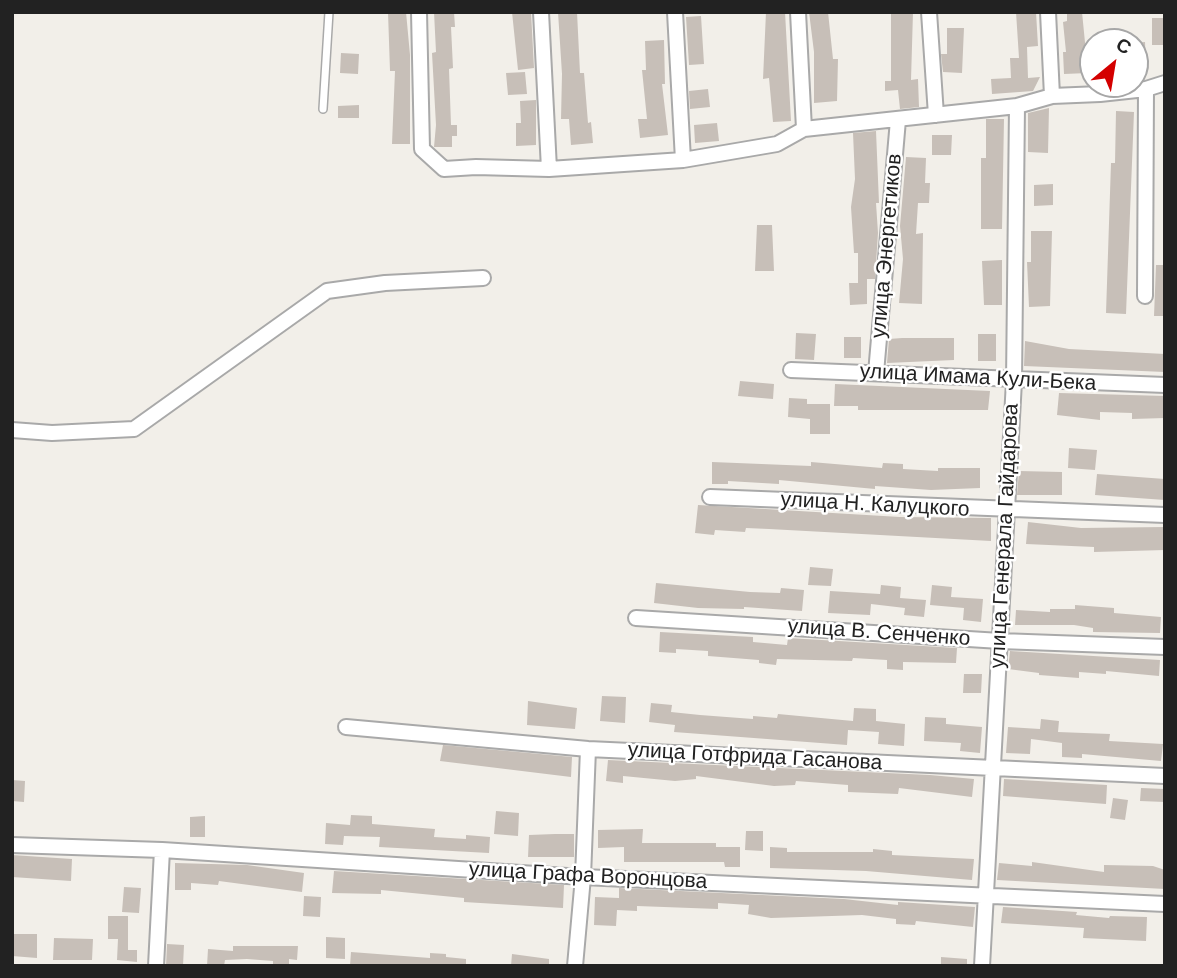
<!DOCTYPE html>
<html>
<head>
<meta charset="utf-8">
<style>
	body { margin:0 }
	#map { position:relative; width:1177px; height:978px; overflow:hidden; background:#f2efe9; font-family:Helvetica,sans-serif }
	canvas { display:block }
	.frame { position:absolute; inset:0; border:14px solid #222; pointer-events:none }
	.north { position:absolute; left:1079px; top:28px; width:70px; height:70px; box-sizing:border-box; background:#fff; border:2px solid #a7a7a7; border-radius:50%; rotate:30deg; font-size:19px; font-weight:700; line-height:28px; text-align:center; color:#222 }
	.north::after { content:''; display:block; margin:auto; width:24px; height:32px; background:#d40000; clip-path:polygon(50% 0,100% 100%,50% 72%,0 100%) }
</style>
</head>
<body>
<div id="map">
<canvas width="1177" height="978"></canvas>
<div class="frame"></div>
<div class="north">С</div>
</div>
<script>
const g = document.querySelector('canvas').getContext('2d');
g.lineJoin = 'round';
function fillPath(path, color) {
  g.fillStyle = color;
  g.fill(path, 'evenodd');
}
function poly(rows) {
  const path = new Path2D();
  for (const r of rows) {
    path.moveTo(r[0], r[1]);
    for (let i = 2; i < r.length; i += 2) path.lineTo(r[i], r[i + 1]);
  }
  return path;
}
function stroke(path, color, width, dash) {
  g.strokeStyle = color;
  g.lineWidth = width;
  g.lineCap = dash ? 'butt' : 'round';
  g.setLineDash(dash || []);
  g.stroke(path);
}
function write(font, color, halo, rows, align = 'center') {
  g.font = font + ' Helvetica,sans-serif';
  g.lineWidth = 5;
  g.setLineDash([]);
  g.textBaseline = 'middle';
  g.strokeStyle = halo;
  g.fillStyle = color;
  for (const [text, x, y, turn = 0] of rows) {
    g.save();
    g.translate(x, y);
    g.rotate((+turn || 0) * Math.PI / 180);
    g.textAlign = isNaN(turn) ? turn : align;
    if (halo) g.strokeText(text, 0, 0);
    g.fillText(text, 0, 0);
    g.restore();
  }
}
fillPath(poly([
	[388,12,406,12,410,55,410,144,392,144,395,71,390,71],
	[434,12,454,12,455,27,451,27,453,68,449,69,451,125,457,125,457,136,452,136,452,147,434,147,436,125,432,53,436,52],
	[512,12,531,12,534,68,518,70],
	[558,12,577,12,580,73,584,73,588,123,591,122,593,143,571,145,569,119,561,119,562,74],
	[766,12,785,12,791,121,773,122,769,78,763,79],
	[809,12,828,12,833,59,838,59,837,101,814,103,814,52],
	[891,12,913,12,911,80,918,79,919,107,900,109,898,90,885,91,885,81,891,81],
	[1016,12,1036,12,1038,46,1027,47,1028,78,1040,77,1033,91,992,94,991,79,1011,78,1010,58,1019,58],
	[1067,12,1082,12,1088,73,1064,74,1063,52,1066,52,1063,22,1067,21],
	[701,16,704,64,689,65,686,17],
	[1152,18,1165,18,1165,45,1152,45],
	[947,28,964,28,962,73,943,72,941,54,947,54],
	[664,40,665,84,662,84,668,135,640,138,638,119,647,119,642,70,646,70,645,41],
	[1145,42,1146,67,1135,67,1135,43],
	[341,53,359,54,358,74,340,73],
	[525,72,527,94,508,95,506,73],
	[708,89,710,107,690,109,689,91],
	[536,100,536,145,516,146,516,123,521,123,520,101],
	[359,105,359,118,338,118,338,106],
	[1049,108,1048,153,1028,152,1028,113],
	[1116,111,1134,112,1126,314,1106,313,1111,163,1115,163],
	[986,119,1004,119,1002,229,981,229,981,158,986,158],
	[717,123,719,141,695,143,694,125],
	[876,131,879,203,876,203,878,233,875,279,867,279,867,304,850,305,849,283,858,283,858,253,854,253,851,207,855,179,853,133],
	[932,135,952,135,951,155,932,155],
	[906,157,926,158,925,183,930,183,929,203,918,203,916,234,923,233,922,304,899,303,903,259,900,226],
	[1053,184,1053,205,1034,206,1034,185],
	[757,225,772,225,774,271,755,271],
	[1031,231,1052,231,1050,306,1029,307,1027,262,1031,262],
	[1002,260,1002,305,984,305,982,261],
	[1156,265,1165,265,1165,316,1154,316],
	[796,333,816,334,814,360,795,359],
	[978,334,996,334,996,361,978,361],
	[844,337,861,337,861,358,844,358],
	[902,338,954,338,954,360,887,363,889,339],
	[1025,341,1069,349,1165,354,1165,372,1024,366],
	[740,381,774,384,773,399,738,396],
	[835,384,990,391,988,410,858,410,858,406,834,406],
	[1059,393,1165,396,1165,418,1132,419,1132,413,1100,412,1100,420,1057,415],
	[789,398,807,399,807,404,830,404,830,434,810,434,810,419,788,417],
	[1069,448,1097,450,1095,470,1068,468],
	[712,462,811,466,811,462,882,468,883,463,903,464,903,469,938,471,938,468,980,468,980,488,931,490,875,486,875,489,779,480,779,484,728,481,728,484,712,484],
	[1019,471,1062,472,1062,495,1017,495],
	[1097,474,1165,479,1165,500,1095,495],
	[698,505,900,517,991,518,991,541,769,529,746,528,745,532,715,530,714,535,695,533],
	[1028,522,1081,528,1165,527,1165,550,1094,552,1094,547,1026,544],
	[810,567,833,569,831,586,808,585],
	[656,583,750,592,780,593,781,588,804,590,802,611,744,607,744,609,698,608,654,603],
	[881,585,901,587,900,598,926,600,924,617,904,615,905,608,871,604,870,615,828,613,830,591,880,594],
	[932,585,952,587,951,597,983,599,981,622,963,620,964,608,930,605],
	[1075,605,1114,608,1114,613,1161,617,1160,633,1093,632,1093,628,1074,625,1015,625,1016,610,1050,612,1050,609,1075,609],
	[660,632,753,637,753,642,787,645,788,638,957,648,956,663,903,662,903,670,887,669,887,660,853,658,852,661,777,659,776,665,759,663,759,660,708,656,708,651,676,649,676,653,659,652],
	[1010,651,1160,660,1159,676,1106,671,1106,674,1079,672,1079,678,1039,675,1039,673,1008,669],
	[964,674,982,674,981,693,963,693],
	[602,696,626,697,625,723,600,721],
	[528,701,577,708,575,729,527,725],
	[651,703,672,705,671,712,700,715,753,719,753,716,777,718,778,714,853,721,854,708,876,709,876,721,905,724,904,746,878,744,879,732,848,730,847,745,674,732,675,725,649,722],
	[925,717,946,718,946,724,982,727,980,753,960,751,961,743,924,741],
	[1041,719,1059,721,1058,732,1110,734,1109,741,1163,744,1161,761,1082,754,1082,758,1062,757,1062,743,1031,739,1030,754,1006,753,1008,727,1040,729],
	[443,745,572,757,571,777,440,761],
	[608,760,930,775,974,779,972,797,899,788,898,794,848,792,848,785,796,781,795,785,774,786,696,776,696,779,675,781,623,776,623,783,606,781],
	[1004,779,1107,785,1106,804,1003,796],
	[12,780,25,781,24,802,12,801],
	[1141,788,1165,789,1165,802,1140,801],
	[1113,798,1128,800,1125,820,1110,818],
	[496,811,519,813,518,836,494,834],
	[351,815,372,816,372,824,435,829,434,837,466,839,466,835,490,837,489,853,379,847,380,837,344,836,343,845,325,844,326,823,350,825],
	[205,816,205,837,190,837,190,817],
	[643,829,642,843,716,843,716,847,740,847,740,867,725,867,724,862,624,862,624,847,598,848,598,830],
	[746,831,763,831,763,851,745,850],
	[555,834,574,834,574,857,528,857,529,835],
	[770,847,787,848,787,852,873,852,873,849,892,851,892,855,974,859,972,880,866,871,770,868],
	[12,855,72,859,71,881,12,877],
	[1032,862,1104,872,1104,865,1153,866,1165,870,1165,889,997,880,999,863,1032,866],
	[175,863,247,865,304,873,302,892,219,881,218,885,191,883,191,890,175,890],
	[334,871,564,885,563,908,464,902,464,898,381,890,381,894,332,893],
	[124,887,141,888,139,913,122,912],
	[619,888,844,899,898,905,898,902,975,907,973,927,916,921,915,925,896,924,896,919,862,915,771,918,748,914,749,905,718,903,718,909,637,906,637,911,617,910,616,926,594,925,595,897,619,898],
	[304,896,321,897,320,917,303,916],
	[1003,907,1077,912,1076,915,1109,918,1110,916,1147,917,1146,941,1083,938,1084,928,1001,923],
	[108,916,128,916,128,950,137,950,137,962,117,960,118,939,108,939],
	[12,934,37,934,37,958,12,956],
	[326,937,345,938,345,959,326,958],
	[54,938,93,939,92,960,53,960],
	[167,944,184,945,183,966,166,966],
	[233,946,298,946,297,960,289,959,289,966,273,966,273,961,247,959,225,960,224,966,207,966,208,949,233,951],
	[351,952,430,958,430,953,446,954,446,957,466,959,466,966,350,966],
	[512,954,549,959,549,966,511,966],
	[941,957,967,959,967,966,941,966]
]), '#c7bfb8');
const service = poly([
	[323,109,329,12]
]);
const minor = poly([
	[419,12,422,149,444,169,476,167,549,169,683,160,777,144,804,129,1017,106,1052,96,1100,94,1146,89,1165,83],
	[541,12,549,169],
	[675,12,683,160],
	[798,12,804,129],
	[929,12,936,115],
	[1048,12,1052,96],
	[1145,296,1146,89],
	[791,370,1165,385],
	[876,373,898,120],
	[12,430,52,433,134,429,327,291,385,283,483,278],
	[710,497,1165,515],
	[636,618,1000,641,1165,647],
	[346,727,588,749,1165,776],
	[12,845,162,850,583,877,1165,904],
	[156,966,162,850],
	[575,966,583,877,588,749],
	[982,966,1014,381,1017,106]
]);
stroke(service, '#a9a9a9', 10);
stroke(minor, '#a9a9a9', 18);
stroke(service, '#fff', 7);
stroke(minor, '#fff', 14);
write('21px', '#222', '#fff', [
	["улица Энергетиков",887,246,-85],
	["улица Имама Кули-Бека",978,378,3],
	["улица Н. Калуцкого",875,505,3],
	["улица Генерала Гайдарова",1005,536,-87],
	["улица В. Сенченко",879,633,4],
	["улица Готфрида Гасанова",755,757,3],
	["улица Графа Воронцова",588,876,3]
]);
</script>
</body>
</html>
